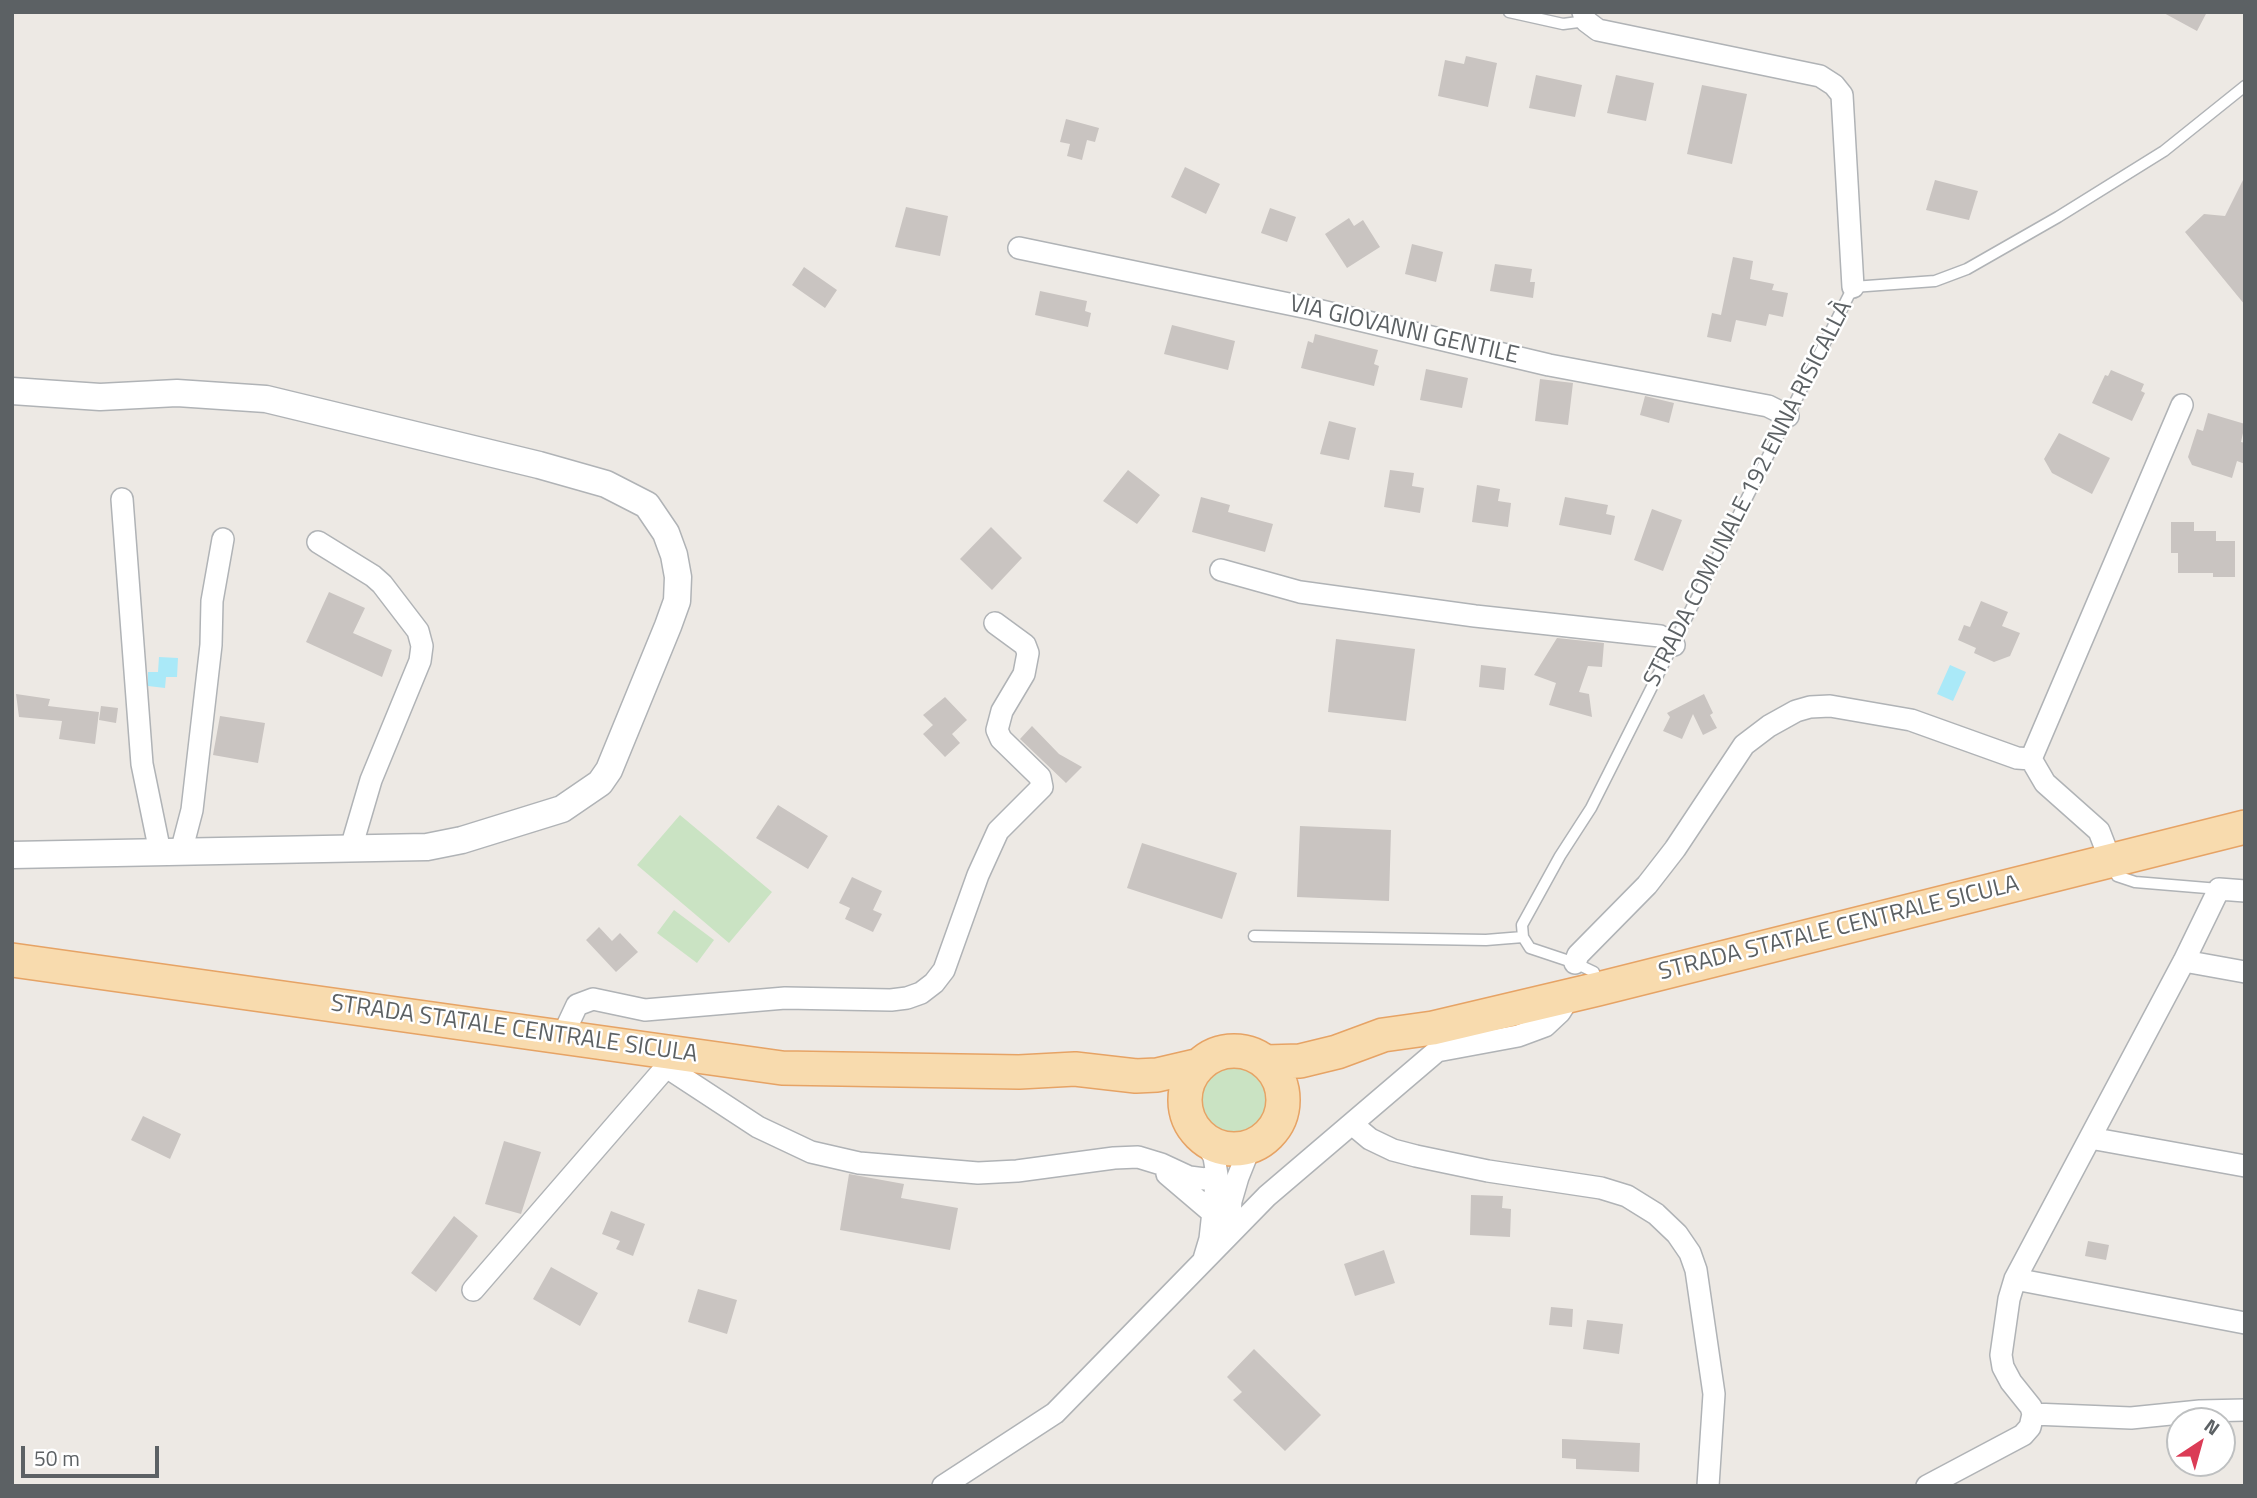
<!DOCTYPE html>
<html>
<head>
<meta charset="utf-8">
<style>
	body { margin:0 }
	#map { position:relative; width:2257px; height:1498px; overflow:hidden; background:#ede9e4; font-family:"Titillium Web",sans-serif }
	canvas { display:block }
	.frame { position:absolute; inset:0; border:14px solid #5c6164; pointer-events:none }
	.north { position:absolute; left:2166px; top:1407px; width:70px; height:70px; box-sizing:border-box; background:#fff; border:2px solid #bec0c1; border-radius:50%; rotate:36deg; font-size:19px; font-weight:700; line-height:28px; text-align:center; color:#5c6164 }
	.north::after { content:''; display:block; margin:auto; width:24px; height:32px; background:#db3c56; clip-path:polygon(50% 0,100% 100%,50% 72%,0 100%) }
	.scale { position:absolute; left:21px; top:1446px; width:138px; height:32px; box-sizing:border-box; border:4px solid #5c6164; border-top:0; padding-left:9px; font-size:21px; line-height:24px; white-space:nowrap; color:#5c6164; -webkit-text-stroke:5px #fff; paint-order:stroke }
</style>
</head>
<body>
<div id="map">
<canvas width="2257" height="1498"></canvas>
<div class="frame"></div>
<div class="north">N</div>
<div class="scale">50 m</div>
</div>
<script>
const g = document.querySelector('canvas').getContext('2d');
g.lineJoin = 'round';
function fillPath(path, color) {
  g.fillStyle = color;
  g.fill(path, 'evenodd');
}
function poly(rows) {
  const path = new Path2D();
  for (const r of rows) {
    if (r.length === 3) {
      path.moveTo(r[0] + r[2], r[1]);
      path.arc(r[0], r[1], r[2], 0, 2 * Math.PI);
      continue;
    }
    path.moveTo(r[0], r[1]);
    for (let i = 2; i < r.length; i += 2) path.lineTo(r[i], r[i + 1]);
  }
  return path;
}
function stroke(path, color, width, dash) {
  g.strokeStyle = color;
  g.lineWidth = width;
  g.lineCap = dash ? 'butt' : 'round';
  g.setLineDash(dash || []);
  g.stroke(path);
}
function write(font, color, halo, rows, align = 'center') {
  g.font = font + ' "Titillium Web",sans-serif';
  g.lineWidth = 5;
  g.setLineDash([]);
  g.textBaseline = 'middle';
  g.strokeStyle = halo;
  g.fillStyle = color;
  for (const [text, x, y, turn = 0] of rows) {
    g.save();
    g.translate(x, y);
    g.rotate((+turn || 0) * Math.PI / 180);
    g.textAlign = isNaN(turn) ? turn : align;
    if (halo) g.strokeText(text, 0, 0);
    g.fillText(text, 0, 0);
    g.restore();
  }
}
fillPath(poly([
	[680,815,772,892,729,943,637,865],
	[674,910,714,940,697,963,657,933],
	[1235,1100,42]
]), '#cae3c3');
fillPath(poly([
	[159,657,178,658,177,677,166,677,165,688,148,686,148,672,158,672],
	[1950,665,1966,672,1953,701,1937,694]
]), '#aae9f8');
fillPath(poly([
	[2162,12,2207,12,2197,31],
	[1466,56,1497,63,1488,107,1438,96,1445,60,1464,64],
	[1536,75,1582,85,1575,117,1529,108],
	[1616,75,1654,83,1646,121,1607,113],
	[1702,85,1747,94,1732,164,1687,154],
	[1066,119,1099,128,1095,142,1087,140,1082,160,1067,156,1070,144,1060,142],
	[1185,167,1220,184,1206,214,1171,197],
	[2245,176,2245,305,2185,232,2204,214,2225,216],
	[1935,180,1978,191,1969,220,1926,210],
	[906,207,948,216,940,256,895,247],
	[1270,208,1296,217,1287,242,1261,233],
	[1349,218,1354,226,1363,220,1380,247,1347,268,1325,234],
	[1412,244,1443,252,1436,282,1405,274],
	[1733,257,1753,261,1750,279,1774,284,1772,290,1788,293,1783,317,1769,314,1766,326,1736,320,1731,342,1707,337,1712,313,1721,315],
	[1495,264,1532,269,1530,282,1535,282,1533,298,1490,291],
	[804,267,837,290,825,308,792,285],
	[1040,291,1087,301,1085,311,1091,313,1088,327,1035,315],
	[1172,325,1235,341,1228,370,1164,354],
	[1315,334,1378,350,1374,364,1379,366,1374,386,1301,368,1308,341,1313,343],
	[1426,369,1468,378,1462,408,1420,400],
	[2111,370,2144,384,2141,391,2145,393,2132,421,2092,403,2105,375,2108,376],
	[1540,379,1573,383,1568,425,1535,421],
	[1645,396,1674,403,1669,423,1640,415],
	[2208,413,2245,424,2241,442,2245,443,2245,464,2237,461,2232,478,2192,465,2188,457,2197,429,2203,431],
	[1329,421,1356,428,1349,460,1320,454],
	[2059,433,2110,458,2092,494,2052,473,2044,459],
	[1128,470,1160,495,1137,524,1103,501],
	[1390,470,1414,473,1412,486,1424,488,1420,513,1384,507],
	[1477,485,1500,489,1498,501,1511,503,1508,527,1472,522],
	[1201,497,1230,505,1228,512,1273,524,1265,552,1192,532],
	[1565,497,1608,505,1606,514,1615,516,1611,535,1559,525],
	[1652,509,1682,520,1663,571,1634,560],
	[2171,522,2194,522,2194,531,2216,531,2216,541,2235,541,2235,577,2213,577,2213,573,2178,573,2178,553,2171,553],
	[991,527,1022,558,992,590,960,559],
	[329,592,365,608,353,633,392,650,382,677,306,642],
	[1981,601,2008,612,2002,626,2020,633,2010,656,1994,662,1974,653,1976,648,1958,640,1964,625,1970,627],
	[1557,638,1604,643,1602,667,1588,666,1579,692,1589,694,1592,717,1549,705,1556,683,1534,675],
	[1336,639,1415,649,1406,721,1328,712],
	[1481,665,1506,668,1504,690,1479,687],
	[16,694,50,699,48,706,99,712,95,744,59,739,62,721,19,717],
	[1704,694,1713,713,1710,715,1717,728,1703,735,1693,714,1682,739,1663,731,1670,717,1667,713],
	[945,697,967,720,952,734,960,743,945,757,923,734,933,725,923,715],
	[101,706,118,708,116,723,99,720],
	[220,716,265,723,258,763,213,755],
	[1032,726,1059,754,1082,767,1066,783,1020,739],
	[778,805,828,836,808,869,756,838],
	[1300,826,1391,830,1389,901,1297,897],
	[1142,843,1237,873,1222,919,1127,888],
	[852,877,882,891,873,910,882,914,873,932,845,919,850,908,839,903],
	[599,927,612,941,620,933,638,952,616,972,586,940],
	[143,1116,181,1134,170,1159,131,1140],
	[504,1141,541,1152,521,1214,485,1204],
	[849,1174,904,1184,901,1198,958,1208,950,1250,840,1230],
	[1471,1195,1503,1196,1502,1208,1511,1209,1510,1237,1470,1235],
	[611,1211,645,1224,633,1256,616,1249,620,1241,602,1234],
	[454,1216,478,1236,436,1292,411,1273],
	[2088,1241,2109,1245,2106,1260,2085,1256],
	[1384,1250,1395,1283,1355,1296,1344,1264],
	[551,1267,598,1293,580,1326,533,1299],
	[698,1289,737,1300,727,1334,688,1322],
	[1551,1307,1573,1309,1572,1327,1549,1325],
	[1587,1320,1623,1324,1619,1354,1583,1349],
	[1254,1349,1321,1415,1285,1451,1233,1400,1242,1392,1227,1377],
	[1562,1439,1640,1443,1639,1472,1576,1469,1576,1459,1562,1458]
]), '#c9c4c1');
const service = poly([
	[1509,12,1563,24,1586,21],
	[2112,864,2117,876,2135,882,2219,889],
	[1254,936,1486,940,1523,937],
	[1598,986,1594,972,1575,963,1530,948,1523,937,1522,925,1560,856,1591,808,1853,287,1935,281,1967,269,2058,217,2164,151,2245,86]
]);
const minor = poly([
	[1583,12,1586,21,1598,30,1820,76,1834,85,1842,95,1853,287],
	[1019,248,1313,309,1549,365,1768,406,1788,416],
	[122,499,142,764,160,852],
	[318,542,373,576,382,584,418,631,422,646,420,661,371,780,351,848],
	[1221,570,1300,592,1475,616,1660,636,1674,645],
	[181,852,192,810,211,645,212,601,223,539],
	[2111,862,2099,831,2045,783,2031,759,2182,405],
	[2184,961,2245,972],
	[1575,963,1578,955,1647,885,1675,849,1744,745,1769,726,1796,711,1810,707,1830,706,1911,720,2017,758,2031,759],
	[562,1037,577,1005,593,999,645,1010,785,998,891,1000,907,998,921,993,934,983,944,970,978,875,998,831,1042,787,1040,777,1001,739,997,730,1002,711,1024,674,1028,653,1025,645,995,623],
	[670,1051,668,1068,758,1127,811,1152,859,1163,978,1173,1017,1171,1114,1158,1138,1157,1161,1164,1189,1177,1205,1179,1217,1175],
	[1352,1124,1370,1139,1393,1150,1416,1156,1488,1171,1601,1188,1627,1196,1656,1214,1677,1234,1690,1253,1696,1270,1714,1394,1708,1486],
	[2090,1138,2245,1166],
	[1167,1174,1214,1214],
	[1228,1236,1231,1201,1238,1177,1246,1157,1254,1146],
	[1204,1259,1210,1239,1217,1175,1214,1157,1205,1140],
	[2015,1279,2245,1323],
	[473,1290,661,1073,668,1068],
	[2033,1414,2131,1418,2200,1411,2245,1410],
	[943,1486,1055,1413,1267,1196,1437,1051,1518,1036,1545,1026,1560,1012,1570,996],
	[1927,1486,2023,1435,2030,1427,2033,1414,2031,1407,2011,1382,2003,1367,2001,1355,2009,1299,2015,1279,2184,961,2219,889,2245,891]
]);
const tertiary = poly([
	[12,391,100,397,177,393,266,399,539,465,606,484,647,505,666,533,674,555,678,577,677,601,668,626,609,770,600,783,562,809,462,840,427,847,12,855]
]);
const primary = poly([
	[12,960,782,1068,1019,1072,1075,1069,1136,1076,1157,1075,1200,1065],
	[1234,1100,49],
	[1265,1062,1300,1061,1337,1052,1383,1035,1433,1028,1598,989,2245,827]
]);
stroke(service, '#b0b3b6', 13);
stroke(minor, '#b0b3b6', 24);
stroke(tertiary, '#b0b3b6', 29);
stroke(primary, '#e6a365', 36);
stroke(service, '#fff', 10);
stroke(minor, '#fff', 21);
stroke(tertiary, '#fff', 26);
stroke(primary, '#f8dbae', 33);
write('24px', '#5c6164', '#fff', [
	["VIA GIOVANNI GENTILE",1404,331,13],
	["STRADA COMUNALE 192 ENNA RISICALLÀ",1749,494,-63],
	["STRADA STATALE CENTRALE SICULA",1839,929,-14],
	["STRADA STATALE CENTRALE SICULA",514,1030,8]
]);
</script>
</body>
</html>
